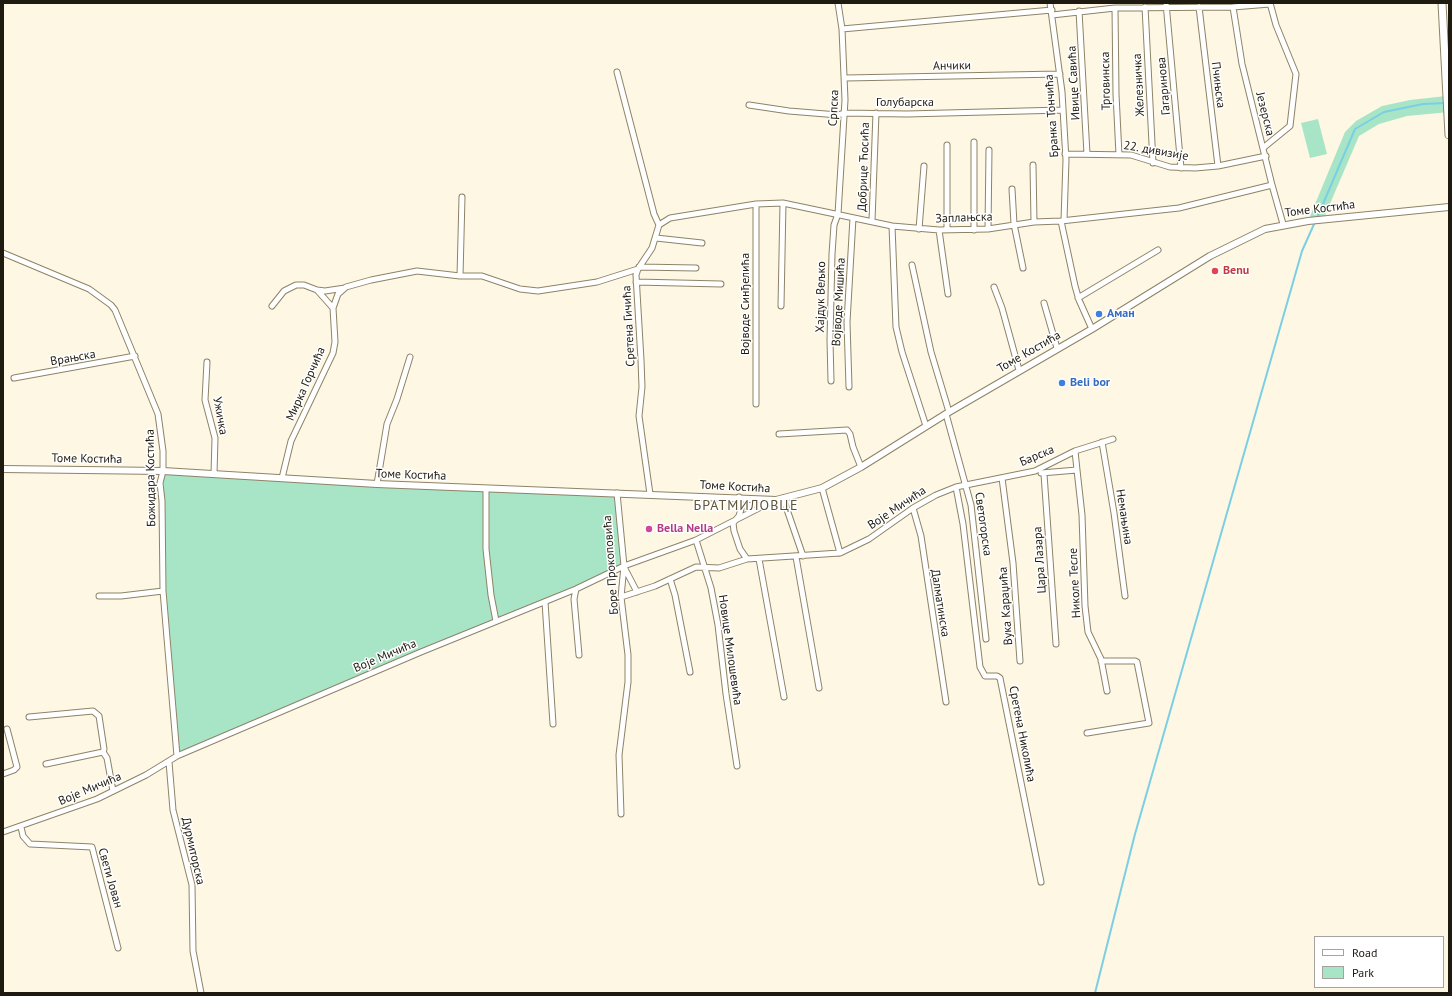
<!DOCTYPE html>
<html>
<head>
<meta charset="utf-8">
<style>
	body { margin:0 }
	#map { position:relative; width:1452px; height:996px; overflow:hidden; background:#fef7e4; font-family:"PT Sans",sans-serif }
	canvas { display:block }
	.frame { position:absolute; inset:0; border:4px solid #1e1a0f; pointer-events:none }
	.legend { position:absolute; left:1314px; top:936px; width:130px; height:52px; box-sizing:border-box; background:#fff; border:1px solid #a5a39f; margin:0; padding:5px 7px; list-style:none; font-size:12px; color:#1e1a0f }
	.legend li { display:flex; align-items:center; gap:8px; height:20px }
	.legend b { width:20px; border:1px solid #a5a39f }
</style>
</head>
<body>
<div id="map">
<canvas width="1452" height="996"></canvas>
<div class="frame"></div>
<ul class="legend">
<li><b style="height:5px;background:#fff"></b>Road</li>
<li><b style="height:11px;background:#a8e5c6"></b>Park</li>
</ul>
</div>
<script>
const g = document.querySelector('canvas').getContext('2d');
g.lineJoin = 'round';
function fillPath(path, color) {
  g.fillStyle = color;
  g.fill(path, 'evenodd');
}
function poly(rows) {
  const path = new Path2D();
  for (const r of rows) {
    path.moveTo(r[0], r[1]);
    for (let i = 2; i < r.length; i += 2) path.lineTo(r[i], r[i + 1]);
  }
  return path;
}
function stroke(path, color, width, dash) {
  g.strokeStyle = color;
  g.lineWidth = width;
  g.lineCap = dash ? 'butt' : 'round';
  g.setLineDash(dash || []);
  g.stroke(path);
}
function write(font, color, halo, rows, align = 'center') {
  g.font = font + ' "PT Sans",sans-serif';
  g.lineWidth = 3;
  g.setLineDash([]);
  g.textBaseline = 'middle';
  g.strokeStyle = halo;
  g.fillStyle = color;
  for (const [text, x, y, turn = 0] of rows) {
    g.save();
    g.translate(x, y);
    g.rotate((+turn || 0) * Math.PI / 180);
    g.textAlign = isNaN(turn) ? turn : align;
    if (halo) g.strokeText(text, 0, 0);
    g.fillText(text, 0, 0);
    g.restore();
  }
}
fillPath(poly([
	[1446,96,1449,112,1407,116,1379,124,1359,136,1323,220,1308,221,1345,132,1356,121,1382,106,1410,100],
	[1318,119,1327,154,1310,158,1301,123],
	[163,471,617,493,624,566,177,756,163,591,164,493]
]), '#a8e5c6');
stroke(poly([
	[1317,218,1355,129,1384,112,1423,104,1446,103],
	[1095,993,1135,834,1302,251,1315,222]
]), '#7acfe4', 2);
const minor = poly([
	[1050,3,1062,92,1066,160,1064,220],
	[1166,3,1181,168],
	[1145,7,1153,163],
	[1199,7,1218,166],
	[1233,7,1242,64,1272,185,1283,224],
	[1115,8,1116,94,1119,155],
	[1079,11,1087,154],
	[1052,15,1115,8,1233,7,1270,4],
	[842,29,1052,10],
	[617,72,654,214,659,225,652,248,638,269,636,275,641,360,642,387,639,416,650,494],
	[845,78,1060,74],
	[749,105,789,111,838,115,844,113,907,114,1063,110],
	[947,145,947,230],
	[1263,148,1290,126,1296,74,1276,25,1270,3],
	[1065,154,1131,155,1170,167,1195,168,1218,166,1266,156],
	[1033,165,1034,222],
	[1012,189,1014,224,1023,268],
	[872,221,876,113],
	[1061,221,1075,286,1079,300,1092,329],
	[659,225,670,218,756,204,783,203,892,226,939,230,988,229,1034,222,1061,221,1179,208,1272,185],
	[892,226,896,327,902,352,926,426],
	[919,229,924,166],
	[988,229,989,150],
	[939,230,948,294],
	[974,230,974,142],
	[656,238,702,243],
	[3,253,89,289,111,305,115,310,158,414,163,451,163,471,160,483,162,501,163,591,177,756],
	[912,265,931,352,949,412],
	[639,267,696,268],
	[460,276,462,197],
	[636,282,721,284],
	[994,287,1002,308,1019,370],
	[317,290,325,291,345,288],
	[1078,298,1158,250],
	[1044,303,1057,348],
	[272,306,284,291,296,285,304,285,317,290,333,308],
	[781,306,783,203],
	[207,362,205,400,215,438,214,474],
	[14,378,135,356],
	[831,381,830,340,832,254,834,225,838,214,845,100,842,29,838,3],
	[849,387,847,322,853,218],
	[756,404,756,204],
	[946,414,971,505,986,639],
	[779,434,847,430,850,434,853,447,861,467],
	[1102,442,1114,513,1125,596],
	[1077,470,1082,515,1085,606,1088,632,1101,659,1107,691],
	[1041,473,1077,470,1075,451],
	[1044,474,1056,644],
	[282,478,291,441,333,353,335,342,333,308,338,294,346,287,371,280,417,271,460,276,482,276,520,289,538,291,597,282,638,269],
	[1002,478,1013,563,1020,661],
	[377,484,387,424,397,399,410,357],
	[956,487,963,524,980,667,985,676,997,676,1000,678,1041,882],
	[486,489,486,549,491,595,496,621],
	[617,493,624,566,621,597,628,655,628,682,619,755,621,814],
	[739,497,741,509,739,516,733,523,734,531,740,549,747,559],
	[783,498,803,556],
	[913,508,921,536,946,702],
	[696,540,711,588,718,625,726,694,737,766],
	[840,553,869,539,913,508,936,495,956,487,1035,471,1075,451,1113,439],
	[796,557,819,688],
	[759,559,784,697],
	[624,567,637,592],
	[670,579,675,595,690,672],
	[576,589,574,599,579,655],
	[99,596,121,596,163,591],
	[621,597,655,586,696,567,719,568,747,559,840,553,822,488],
	[545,602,553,724],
	[29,717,93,711,99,716,104,749,103,752],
	[1087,733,1149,723,1137,662,1135,661,1101,661],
	[169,762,173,810,192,885,193,951,201,993],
	[46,764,103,752,107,758,113,791],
	[3,774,14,770,17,767,7,729],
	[21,827,23,836,30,844,92,847,118,948],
	[3,832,97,799,146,775,177,756,421,652,576,589,624,566,696,540,775,500]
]);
const tertiary = poly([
	[3,469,163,471,377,484,776,500,822,488,861,467,949,412,1092,329,1210,256,1265,229,1308,221,1449,207]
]);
const secondary = poly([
	[1442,3,1449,135]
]);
stroke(minor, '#8e8367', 7);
stroke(tertiary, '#8e8367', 8);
stroke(secondary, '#8e8367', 9);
stroke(minor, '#fff', 5);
stroke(tertiary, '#fff', 6);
stroke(secondary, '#fff', 7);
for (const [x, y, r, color] of [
	[1215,271,4,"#e0444e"],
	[1099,314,4,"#3f7fe0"],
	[1062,383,4,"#3f7fe0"],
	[649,529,4,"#d1479c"]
]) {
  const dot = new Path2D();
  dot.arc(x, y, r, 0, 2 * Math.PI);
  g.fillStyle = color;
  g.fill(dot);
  stroke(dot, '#fff', 1.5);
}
write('12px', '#1e1a0f', '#fff', [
	["Анчики",952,66,-1],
	["Трговинска",1106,81,-91],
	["Ивице Савића",1074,83,-93],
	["Железничка",1139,85,-93],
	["Пчињска",1218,85,83],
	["Гагаринова",1164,86,-95],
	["Голубарска",905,103],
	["Српска",834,108,-87],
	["Језерска",1265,114,76],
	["Бранка Тончића",1052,116,-94],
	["22. дивизије",1156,151,10],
	["Добрице Ћосића",864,167,-88],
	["Томе Костића",1320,209,-7],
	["Заплањска",964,218,-2],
	["Хајдук Вељко",821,297,-89],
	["Војводе Мишића",839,302,-87],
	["Војводе Синђелића",746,304,-90],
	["Сретена Гичића",629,326,-93],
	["Томе Костића",1029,352,-30],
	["Врањска",73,358,-10],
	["Мирка Горчића",306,384,-66],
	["Ужичка",220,416,80],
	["Барска",1037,456,-23],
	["Томе Костића",87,459,1],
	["Томе Костића",411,475,2],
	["Божидара Костића",151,478,-91],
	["Томе Костића",735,487,3],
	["Воје Мичића",897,508,-34],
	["Немањина",1124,517,81],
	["Светогорска",983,524,82],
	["Цара Лазара",1040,560,-94],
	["Боре Прокоповића",611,565,-94],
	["Николе Тесле",1075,583,-93],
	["Далматинска",940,603,81],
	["Вука Караџића",1006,606,-94],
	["Новице Милошевића",730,650,82],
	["Воје Мичића",385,656,-23],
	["Сретена Николића",1022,734,79],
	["Воје Мичића",90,789,-23],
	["Дурмиторска",193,851,77],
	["Свети Јован",110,878,74]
]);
write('bold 12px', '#be3a42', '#fff', [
	["Benu",1223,271]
], 'left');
write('bold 12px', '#366cbe', '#fff', [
	["Аман",1107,314],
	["Beli bor",1070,383]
], 'left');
write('bold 12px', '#b23c85', '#fff', [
	["Bella Nella",657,529]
], 'left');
g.letterSpacing = '1px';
write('14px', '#5d5338', '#fff', [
	["БРАТМИЛОВЦЕ",746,506]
]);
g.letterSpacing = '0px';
</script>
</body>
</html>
